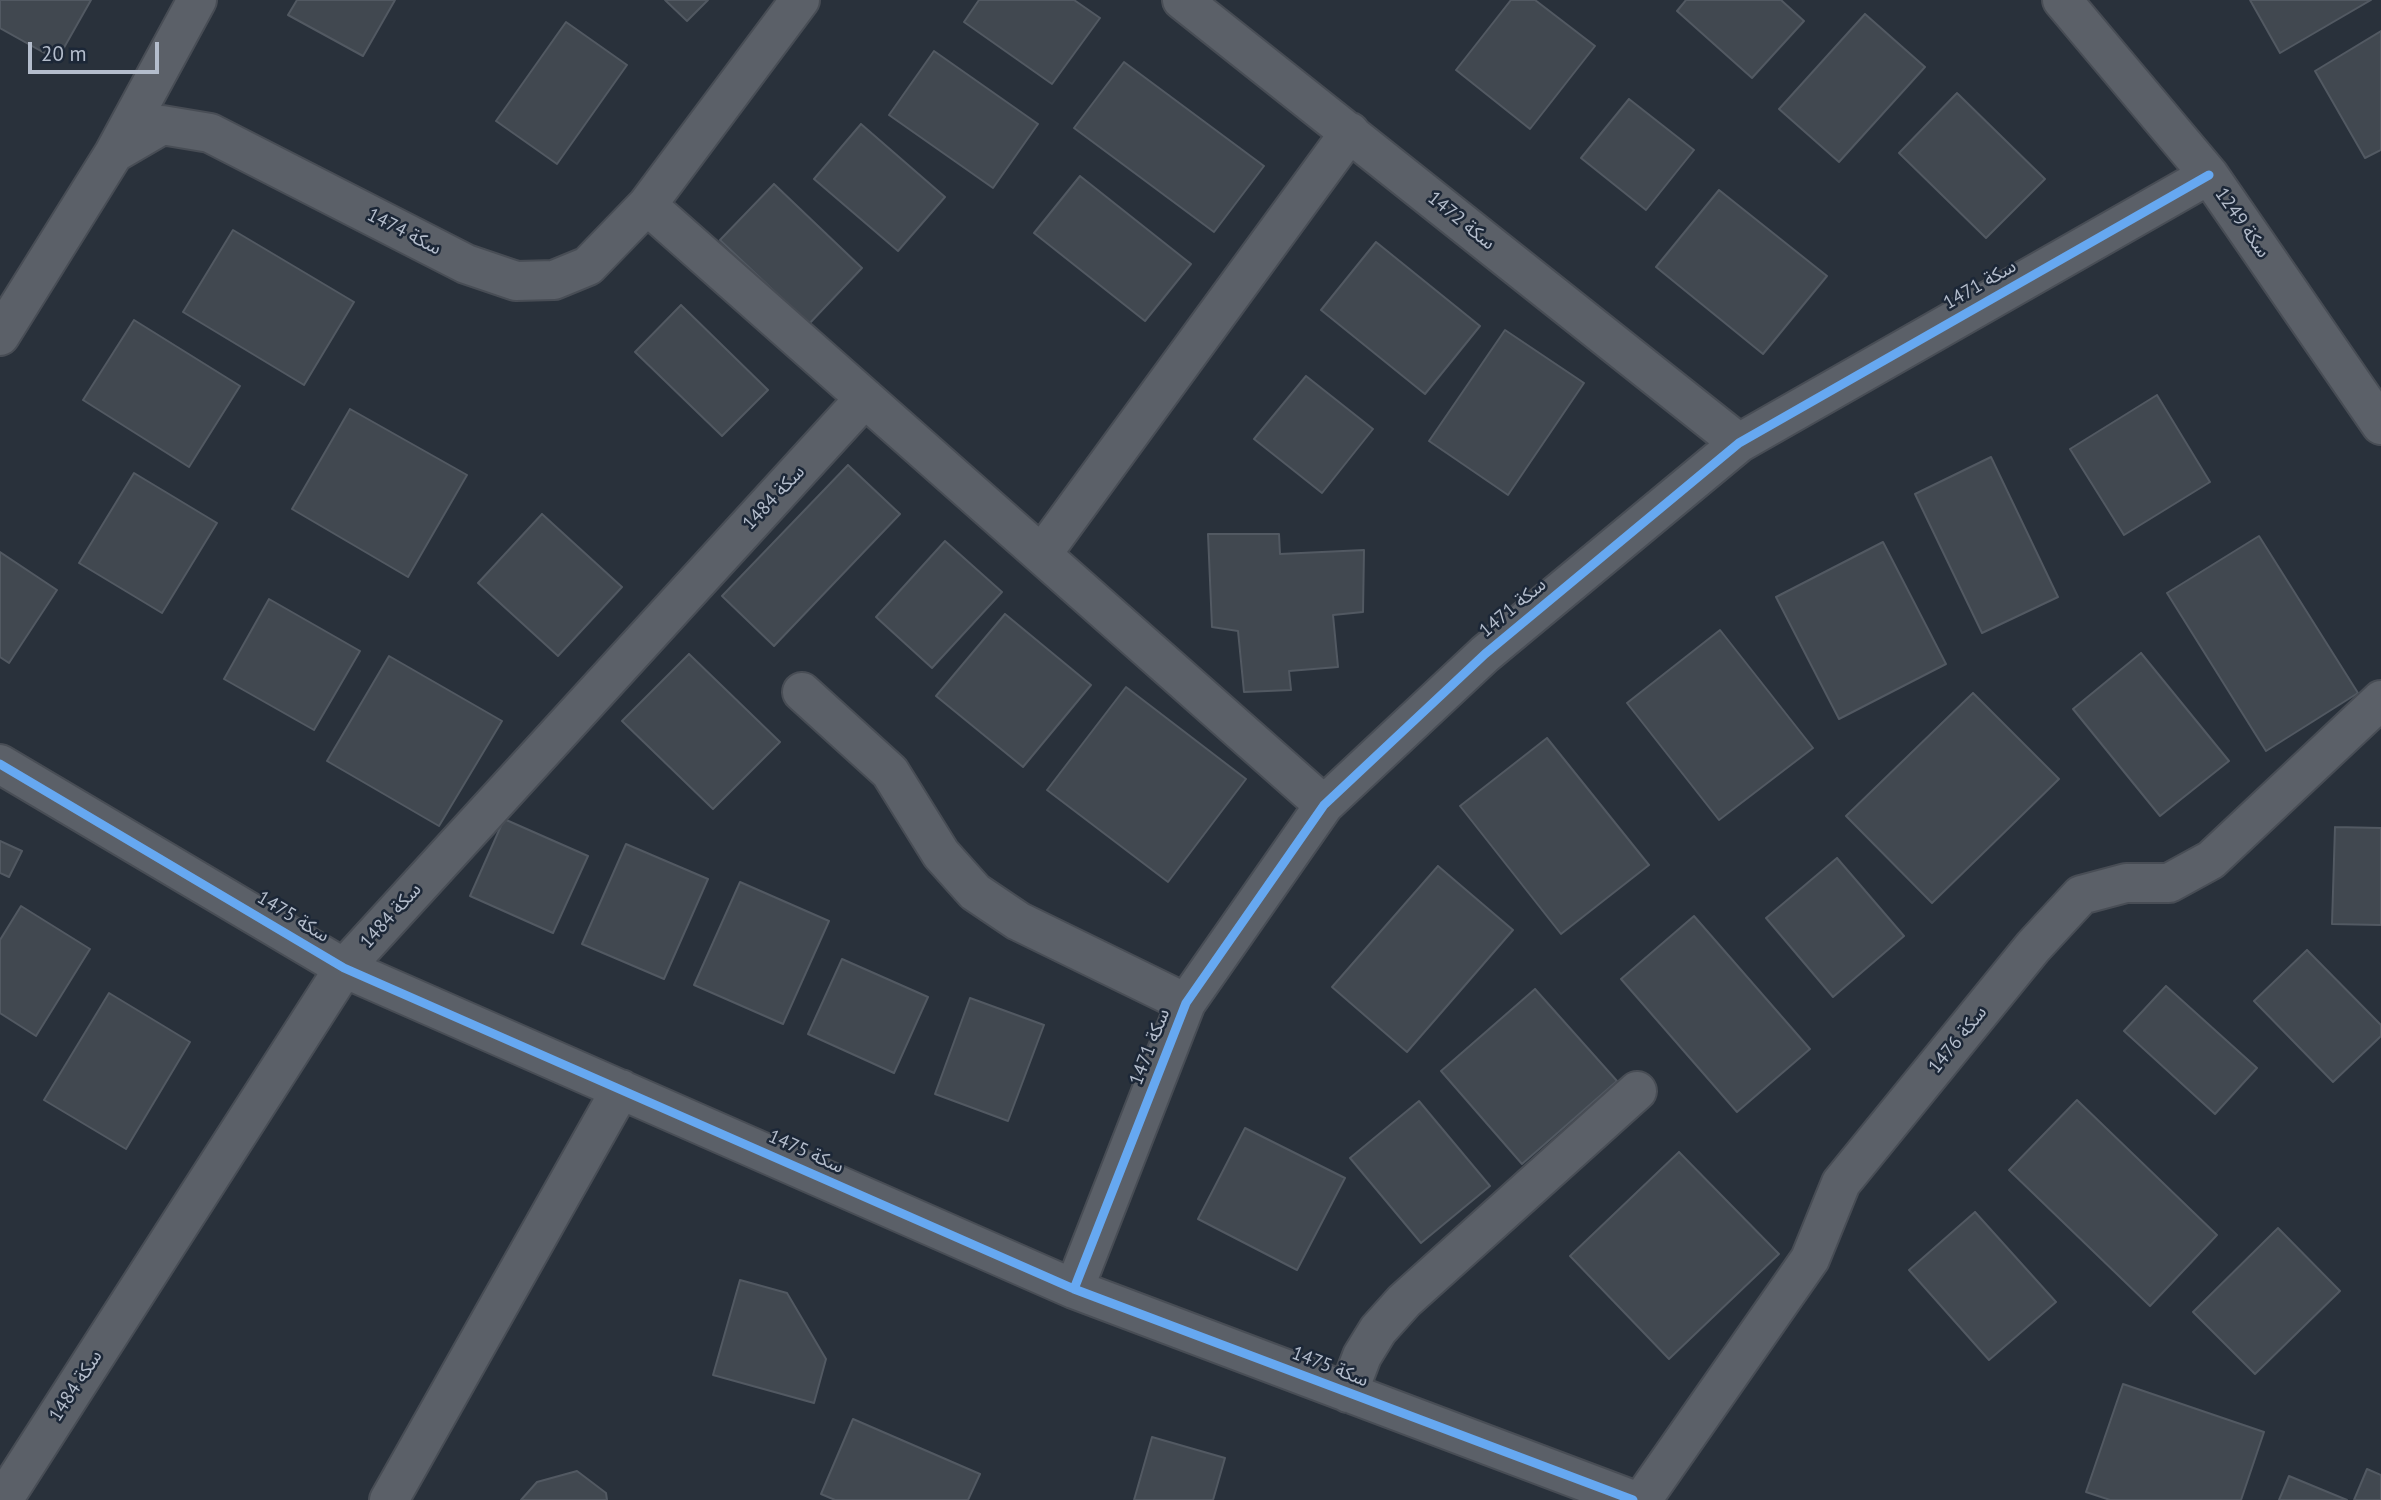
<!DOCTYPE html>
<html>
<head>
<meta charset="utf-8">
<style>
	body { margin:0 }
	#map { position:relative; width:2381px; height:1500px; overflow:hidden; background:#29313b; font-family:"PT Sans",sans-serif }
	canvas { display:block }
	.scale { position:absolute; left:28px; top:42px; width:131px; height:32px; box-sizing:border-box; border:4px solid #b4bdcc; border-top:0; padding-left:9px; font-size:21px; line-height:24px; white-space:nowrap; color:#b4bdcc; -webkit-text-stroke:5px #1c2737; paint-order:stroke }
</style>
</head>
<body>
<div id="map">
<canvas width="2381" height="1500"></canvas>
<div class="scale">20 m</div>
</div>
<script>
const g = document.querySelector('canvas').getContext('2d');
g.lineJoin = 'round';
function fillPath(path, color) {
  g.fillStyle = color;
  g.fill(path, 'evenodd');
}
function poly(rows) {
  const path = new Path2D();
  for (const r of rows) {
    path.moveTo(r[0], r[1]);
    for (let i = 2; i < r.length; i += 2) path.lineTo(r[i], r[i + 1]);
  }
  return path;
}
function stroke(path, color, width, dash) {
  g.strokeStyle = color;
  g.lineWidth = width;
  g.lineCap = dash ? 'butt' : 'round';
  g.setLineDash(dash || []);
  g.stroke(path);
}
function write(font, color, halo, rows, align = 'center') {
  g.font = font + ' "PT Sans","Noto Sans Arabic",sans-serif';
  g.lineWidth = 5;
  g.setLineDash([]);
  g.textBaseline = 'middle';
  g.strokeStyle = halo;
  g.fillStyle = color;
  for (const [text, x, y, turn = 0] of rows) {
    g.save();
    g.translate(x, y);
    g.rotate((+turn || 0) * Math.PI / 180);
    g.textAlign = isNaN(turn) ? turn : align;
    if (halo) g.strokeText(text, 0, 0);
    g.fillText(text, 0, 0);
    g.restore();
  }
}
const building = poly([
	[0,0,91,0,57,60,0,28,0,0],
	[297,0,395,0,363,56,288,15,297,0],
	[665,0,708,0,687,21,665,0],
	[979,0,1074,0,1100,18,1052,84,964,22,979,0],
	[1511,0,1535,0,1595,46,1530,129,1456,70,1511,0],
	[1686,0,1781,0,1804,21,1752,78,1677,11,1686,0],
	[2250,0,2371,0,2280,53,2250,0],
	[1865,14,1925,67,1839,162,1779,109,1865,14],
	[566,22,627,65,557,164,496,121,566,22],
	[2381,31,2381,150,2365,158,2315,71,2381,31],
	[934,51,1038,124,993,188,889,115,934,51],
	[1124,62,1264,166,1214,232,1074,128,1124,62],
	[1957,93,2045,179,1986,238,1899,153,1957,93],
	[1629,99,1694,150,1646,210,1581,158,1629,99],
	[861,124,945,197,898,251,814,179,861,124],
	[1080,176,1191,264,1145,321,1034,233,1080,176],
	[774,184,862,268,809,324,720,240,774,184],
	[1719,190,1827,276,1763,354,1656,267,1719,190],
	[233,230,354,302,304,385,183,312,233,230],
	[1376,242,1480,326,1425,394,1321,310,1376,242],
	[681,305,768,390,722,436,635,352,681,305],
	[134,320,240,386,189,467,83,400,134,320],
	[1505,330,1584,383,1508,495,1429,441,1505,330],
	[1306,376,1373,429,1322,493,1254,439,1306,376],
	[2157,395,2210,482,2124,535,2070,449,2157,395],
	[350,409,467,475,408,577,292,509,350,409],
	[1991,457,2058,597,1982,633,1915,494,1991,457],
	[848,465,900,514,774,646,722,596,848,465],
	[134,473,217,523,162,613,79,563,134,473],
	[542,514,622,587,558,656,478,583,542,514],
	[1208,534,1279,534,1280,554,1364,550,1363,612,1333,615,1338,667,1289,671,1291,690,1244,692,1238,631,1212,627,1208,534],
	[2259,536,2358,693,2266,751,2167,593,2259,536],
	[945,541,1002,592,932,668,876,617,945,541],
	[1883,542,1946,664,1839,719,1776,597,1883,542],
	[0,552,57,590,9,663,0,657,0,552],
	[269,599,360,651,314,730,224,679,269,599],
	[1005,614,1091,685,1023,767,936,696,1005,614],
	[1720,630,1813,748,1719,820,1627,703,1720,630],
	[2141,653,2229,761,2160,816,2073,709,2141,653],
	[689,654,780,742,713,809,622,721,689,654],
	[389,656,502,721,439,826,327,761,389,656],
	[1126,687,1246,779,1168,882,1047,790,1126,687],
	[1973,693,2059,779,1932,903,1846,816,1973,693],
	[1547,738,1649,865,1561,934,1460,806,1547,738],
	[504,819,588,856,553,933,470,896,504,819],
	[2335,827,2381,828,2381,925,2332,924,2335,827],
	[0,841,22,851,9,877,0,873,0,841],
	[626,844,708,879,664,979,582,944,626,844],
	[1837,858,1904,936,1833,997,1766,918,1837,858],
	[1438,866,1513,930,1407,1052,1332,987,1438,866],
	[740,882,829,921,783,1024,694,985,740,882],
	[21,906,90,949,36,1036,0,1013,0,940,21,906],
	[1694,916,1810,1049,1737,1112,1621,979,1694,916],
	[2307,950,2381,1025,2381,1036,2333,1082,2254,1001,2307,950],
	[842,959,928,997,894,1073,808,1034,842,959],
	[2166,986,2257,1068,2215,1114,2124,1031,2166,986],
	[1535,989,1617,1081,1522,1164,1441,1071,1535,989],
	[109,993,190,1042,126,1149,44,1100,109,993],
	[970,998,1044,1025,1008,1121,935,1094,970,998],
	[2077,1100,2217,1235,2150,1306,2009,1170,2077,1100],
	[1419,1101,1490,1186,1421,1243,1350,1158,1419,1101],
	[1245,1128,1345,1178,1297,1270,1198,1219,1245,1128],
	[1679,1152,1779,1254,1669,1359,1570,1256,1679,1152],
	[1975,1212,2056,1302,1989,1360,1909,1270,1975,1212],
	[2278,1228,2340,1291,2255,1374,2193,1312,2278,1228],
	[740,1280,787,1293,826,1359,814,1403,713,1375,740,1280],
	[2123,1384,2264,1432,2241,1500,2110,1500,2086,1492,2123,1384],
	[853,1419,980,1474,968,1500,835,1500,821,1494,853,1419],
	[1152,1437,1225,1458,1213,1500,1134,1500,1152,1437],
	[2367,1469,2381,1475,2381,1500,2354,1500,2367,1469],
	[577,1471,606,1493,607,1500,521,1500,537,1482,577,1471],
	[2289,1476,2347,1500,2279,1500,2289,1476]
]);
fillPath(building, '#414850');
stroke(building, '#525962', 2);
const minor = poly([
	[1182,0,1739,443],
	[2062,0,2209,175,2381,425],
	[114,153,197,0],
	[647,205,1324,805],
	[0,336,114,153,162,125,210,133,466,264,516,281,554,280,588,266,647,205,800,0],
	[1042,554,1350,132],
	[802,692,890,772,941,854,975,892,1018,921,1186,1003],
	[0,764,344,968,1074,1289,1633,1500],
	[1074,1289,1186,1003,1324,805,1485,654,1739,443,2209,175],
	[1348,1393,1362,1356,1378,1330,1404,1301,1637,1091],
	[3,1500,344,968,865,398],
	[389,1500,621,1089],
	[1642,1500,1810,1259,1841,1183,2033,947,2081,895,2126,883,2169,883,2211,860,2381,700]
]);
stroke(minor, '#484d55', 42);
stroke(minor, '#5b6068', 38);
stroke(poly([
	[0,764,344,968,1074,1289,1633,1500],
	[1074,1289,1186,1003,1324,805,1485,654,1739,443,2209,175]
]), '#66a8f1', 9);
write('19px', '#b4bdcc', '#1c2737', [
	["سكة 1472",1461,221,39],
	["سكة 1249",2242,223,55],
	["سكة 1474",404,232,27],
	["سكة 1471",1980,285,-30],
	["سكة 1484",774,498,-47],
	["سكة 1471",1513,608,-40],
	["سكة 1484",391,916,-48],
	["سكة 1475",293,917,31],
	["سكة 1476",1958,1040,-51],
	["سكة 1471",1150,1047,-69],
	["سكة 1475",806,1152,24],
	["سكة 1475",1330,1367,21],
	["سكة 1484",76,1386,-57]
]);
</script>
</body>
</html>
